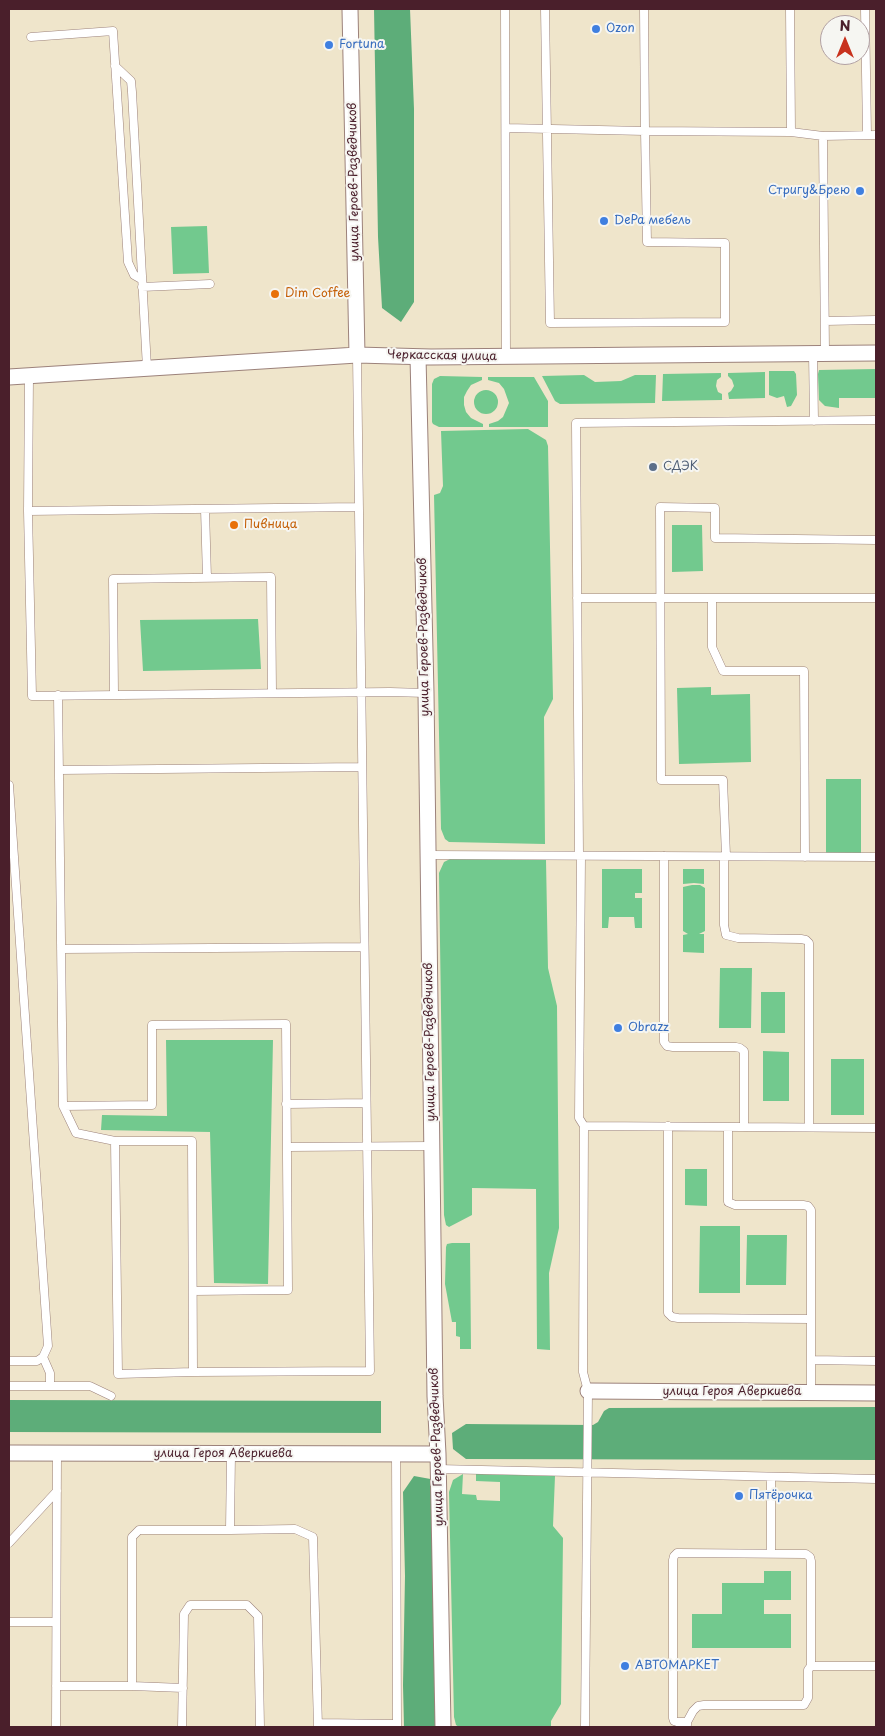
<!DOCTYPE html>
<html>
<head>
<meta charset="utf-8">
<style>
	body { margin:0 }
	#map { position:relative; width:885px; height:1736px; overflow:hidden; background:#efe5cb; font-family:"Playpen Sans",sans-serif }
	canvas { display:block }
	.frame { position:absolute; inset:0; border:10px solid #4a1f2b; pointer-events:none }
	.north { position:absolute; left:820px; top:15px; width:50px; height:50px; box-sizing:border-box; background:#f6f6f2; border:1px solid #b1a0a2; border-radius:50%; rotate:0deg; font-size:14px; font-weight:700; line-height:20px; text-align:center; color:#4a1f2b }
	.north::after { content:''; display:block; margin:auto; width:18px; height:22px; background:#c8321e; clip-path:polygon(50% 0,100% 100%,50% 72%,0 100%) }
</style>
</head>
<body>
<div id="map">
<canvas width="885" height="1736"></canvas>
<div class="frame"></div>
<div class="north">N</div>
</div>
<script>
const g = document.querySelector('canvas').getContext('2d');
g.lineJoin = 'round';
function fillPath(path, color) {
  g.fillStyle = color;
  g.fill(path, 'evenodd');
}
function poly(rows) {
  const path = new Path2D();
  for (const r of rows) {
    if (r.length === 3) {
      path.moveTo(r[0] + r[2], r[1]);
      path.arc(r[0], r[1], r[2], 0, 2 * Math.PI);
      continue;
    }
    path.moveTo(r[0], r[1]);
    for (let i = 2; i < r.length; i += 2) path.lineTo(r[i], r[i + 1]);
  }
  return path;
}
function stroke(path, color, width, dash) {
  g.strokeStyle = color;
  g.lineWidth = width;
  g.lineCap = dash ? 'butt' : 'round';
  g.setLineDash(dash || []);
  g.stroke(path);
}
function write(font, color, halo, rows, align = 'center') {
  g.font = font + ' "Playpen Sans",sans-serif';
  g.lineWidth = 4;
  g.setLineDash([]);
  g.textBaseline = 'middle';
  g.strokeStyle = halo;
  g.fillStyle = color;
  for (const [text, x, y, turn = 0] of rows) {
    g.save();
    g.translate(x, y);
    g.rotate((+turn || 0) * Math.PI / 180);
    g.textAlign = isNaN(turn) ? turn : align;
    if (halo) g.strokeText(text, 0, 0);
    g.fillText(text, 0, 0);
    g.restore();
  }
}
fillPath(poly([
	[207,226,209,273,173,274,171,227],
	[876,369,876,398,839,398,839,408,825,406,819,400,818,374,819,370],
	[769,371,794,371,796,374,797,395,791,406,787,407,784,396,777,398,769,395],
	[765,372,765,398,729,399,728,393,731,391,734,386,732,380,728,376,728,373],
	[721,373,721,377,717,380,716,386,718,392,722,394,722,400,662,401,663,374],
	[584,375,595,382,621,381,635,375,656,375,655,403,560,404,555,401,542,376],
	[440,376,482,377,482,380,471,385,467,391,464,397,464,405,466,412,471,418,483,424,483,427,439,427,433,424,432,422,432,384,434,379],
	[488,377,534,377,548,401,548,427,489,427,489,424,498,421,503,417,509,403,504,389,499,383,488,380],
	[486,402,12],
	[528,429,546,440,548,446,553,699,544,717,545,844,449,842,445,839,441,829,434,495,440,493,443,486,441,431],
	[672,525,702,525,703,571,672,572],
	[258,619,261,669,143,671,140,620],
	[711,687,711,695,750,694,751,762,679,764,677,688],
	[826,779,861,779,861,853,826,853],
	[455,858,546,860,548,968,557,1006,559,1228,549,1273,550,1350,537,1349,536,1189,472,1188,472,1215,449,1227,446,1225,444,1215,439,873,444,862,450,859],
	[602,869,642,869,642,893,635,893,635,898,642,898,642,928,635,928,634,917,609,917,608,928,602,928],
	[683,869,704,869,704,884,694,883,683,884],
	[692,885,700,885,705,888,705,931,699,934,704,934,704,953,683,952,683,935,688,934,683,931,683,887],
	[720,968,752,968,751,1028,719,1028],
	[761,992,785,992,785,1033,761,1033],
	[166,1040,273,1040,268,1284,214,1283,210,1132,101,1130,102,1115,167,1116],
	[763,1051,789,1052,789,1101,763,1101],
	[831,1059,864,1059,864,1115,831,1115],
	[685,1169,707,1169,707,1206,685,1205],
	[700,1226,740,1226,740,1293,699,1293],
	[747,1235,787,1235,786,1285,746,1285],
	[452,1243,470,1243,471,1349,460,1349,460,1337,456,1336,456,1322,452,1322,445,1284,446,1247,447,1244],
	[463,1474,462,1494,476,1495,477,1500,500,1501,500,1482,476,1481,476,1474,555,1476,553,1526,563,1538,561,1704,551,1721,551,1727,459,1727,456,1725,454,1717,449,1492,453,1480],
	[764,1571,791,1571,791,1600,764,1600,764,1614,791,1614,791,1648,692,1648,692,1614,722,1614,722,1583,764,1583]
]), '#72c98e');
fillPath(poly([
	[374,9,410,9,414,109,414,302,401,322,382,308,378,237],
	[9,1400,381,1401,381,1433,9,1432],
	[876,1407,876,1460,466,1459,453,1449,452,1433,466,1424,593,1425,598,1422,604,1411,609,1408],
	[414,1476,436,1480,444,1727,404,1727,403,1685,405,1576,403,1492]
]), '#5dad79');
const service = poly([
	[505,9,506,357],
	[545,9,550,323,725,322,725,243,647,242,645,131,791,132],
	[790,9,791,132,823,136,876,135],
	[865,9,867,135],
	[31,37,113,31,128,262,134,275,141,279],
	[115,66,131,81,132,92,147,368],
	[506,128,645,131,644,9],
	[823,136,825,353],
	[142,287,210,284],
	[825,321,876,320],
	[813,353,814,421],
	[29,376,28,511,32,696,390,692,426,693],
	[205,509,207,578],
	[28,511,359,507],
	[577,598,876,598],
	[712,598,712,647,723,671,804,671,805,857],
	[58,695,63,1106,76,1133,115,1141,192,1141,193,1372,118,1374,115,1141],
	[114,695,113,579,271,577,272,693],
	[59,770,362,767],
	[9,785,48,1346,43,1357,37,1361,9,1361],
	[428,855,876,857],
	[579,856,576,423,876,420],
	[581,856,579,1118,584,1126,744,1127,744,1051,740,1048,736,1047,673,1047,667,1046,664,1042,664,856],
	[724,856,724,925,726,935,738,938,801,939,806,940,809,943,809,1127],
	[726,856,723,780,661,780,660,507,715,508,715,538,876,540],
	[61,949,364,947],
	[286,1104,366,1103],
	[63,1106,152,1105,152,1025,286,1024,288,1290,193,1291],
	[584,1126,583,1372,588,1391,585,1727],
	[668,1126,668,1313,672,1317,678,1318,811,1319],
	[728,1127,728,1202,735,1205,803,1205,808,1206,811,1210,811,1360,876,1361],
	[744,1127,876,1128],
	[287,1147,432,1146],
	[43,1357,50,1373,50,1386],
	[193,1372,370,1371,357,355],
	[9,1386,90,1386,111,1396],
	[811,1392,811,1360],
	[396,1454,397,1727],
	[438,1469,876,1479],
	[771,1477,771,1553],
	[230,1530,295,1529,313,1537,318,1727],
	[9,1543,57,1491],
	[9,1622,56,1622],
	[56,1686,132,1686,132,1537,139,1530,230,1530,231,1454],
	[132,1686,183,1688],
	[687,1722,677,1722,674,1721,673,1718,673,1560,674,1556,677,1553,806,1554,810,1557,811,1561,811,1666],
	[318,1723,397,1724],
	[687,1725,687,1722,693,1711,698,1706,704,1705,804,1705,808,1698,808,1670,811,1666,876,1666],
	[56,1727,57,1453],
	[182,1727,184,1614,190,1605,247,1605,258,1616,260,1727]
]);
const minor = poly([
	[350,9,357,355],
	[418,357,426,693,435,1396,438,1454,443,1727],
	[9,377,357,355,431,357,876,353],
	[588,1391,876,1393],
	[9,1453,438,1454]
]);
stroke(service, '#9c827b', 9);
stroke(minor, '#9c827b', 17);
stroke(service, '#fff', 8);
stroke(minor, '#fff', 15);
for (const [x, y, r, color] of [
	[596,29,5,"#3f7fe0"],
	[329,45,5,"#3f7fe0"],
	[860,191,5,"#3f7fe0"],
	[604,221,5,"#3f7fe0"],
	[275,294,5,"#e8710a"],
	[653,467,5,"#5c6f8a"],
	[234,525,5,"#e8710a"],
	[618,1028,5,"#3f7fe0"],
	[739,1496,5,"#3f7fe0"],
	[625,1666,5,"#3f7fe0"]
]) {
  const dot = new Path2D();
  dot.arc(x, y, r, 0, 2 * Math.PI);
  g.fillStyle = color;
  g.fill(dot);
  stroke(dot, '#f6f6f2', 2);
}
write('12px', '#366cbe', '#f6f6f2', [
	["Ozon",606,29],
	["Fortuna",339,45],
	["Стригу&Брею",850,191,"right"],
	["DePa мебель",614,221],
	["Obrazz",628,1028],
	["Пятёрочка",749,1496],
	["АВТОМАРКЕТ",635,1666]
], 'left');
write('12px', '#4a1f2b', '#f6f6f2', [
	["улица Героев-Разведчиков",354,182,-91],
	["Черкасская улица",442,356,1],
	["улица Героев-Разведчиков",424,637,-91],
	["улица Героев-Разведчиков",430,1042,-91],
	["улица Героя Аверкиева",732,1392],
	["улица Героев-Разведчиков",437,1447,-92],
	["улица Героя Аверкиева",223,1454]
]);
write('12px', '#c56008', '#f6f6f2', [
	["Dim Coffee",285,294],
	["Пивница",244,525]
], 'left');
write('12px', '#4e5e75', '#f6f6f2', [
	["СДЭК",663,467]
], 'left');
</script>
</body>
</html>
